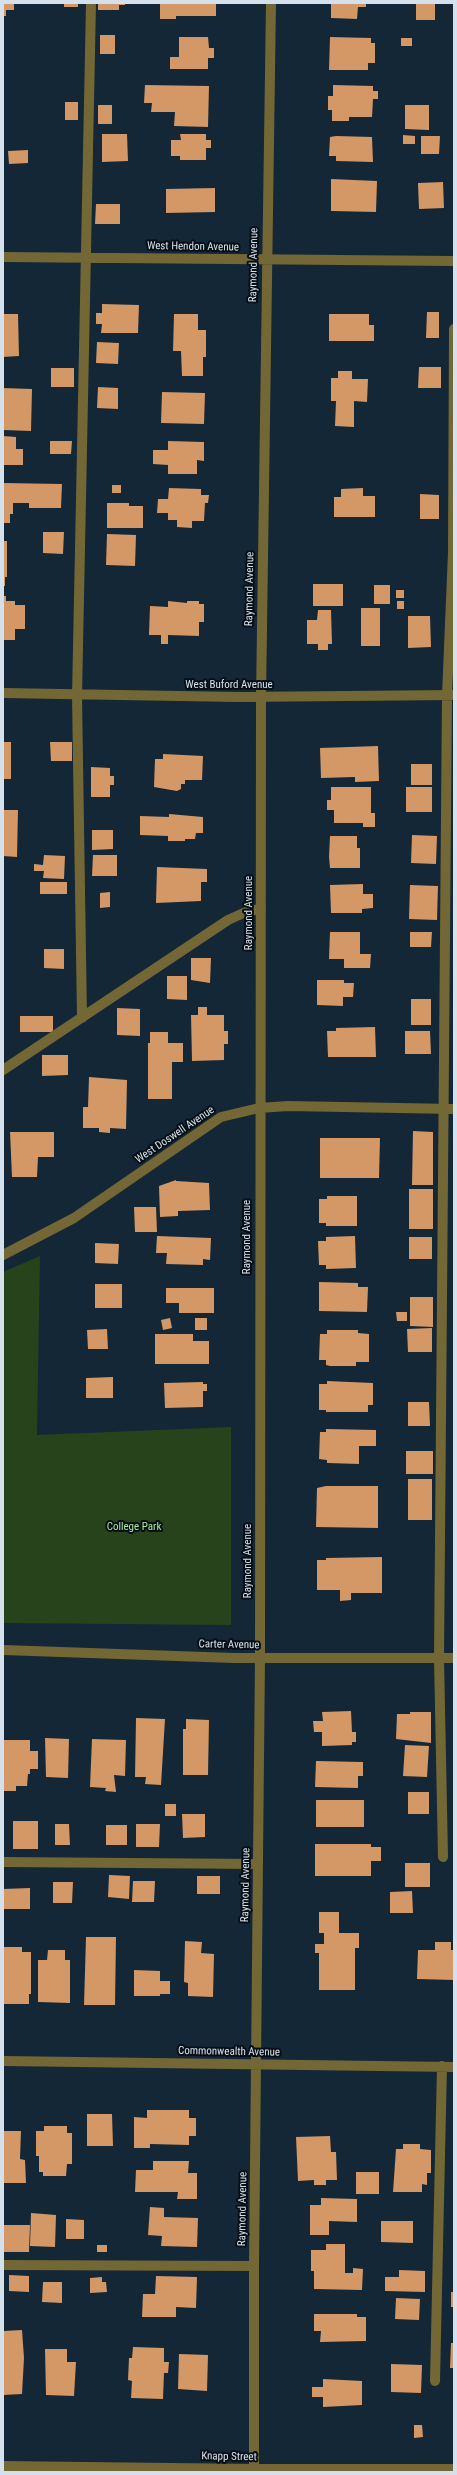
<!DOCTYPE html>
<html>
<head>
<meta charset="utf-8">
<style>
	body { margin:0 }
	#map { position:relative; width:457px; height:2475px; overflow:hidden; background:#132737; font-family:"Roboto Condensed",sans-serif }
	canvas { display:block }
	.frame { position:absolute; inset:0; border:4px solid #d4e0eb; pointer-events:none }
</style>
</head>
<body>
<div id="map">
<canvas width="457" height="2475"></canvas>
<div class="frame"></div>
</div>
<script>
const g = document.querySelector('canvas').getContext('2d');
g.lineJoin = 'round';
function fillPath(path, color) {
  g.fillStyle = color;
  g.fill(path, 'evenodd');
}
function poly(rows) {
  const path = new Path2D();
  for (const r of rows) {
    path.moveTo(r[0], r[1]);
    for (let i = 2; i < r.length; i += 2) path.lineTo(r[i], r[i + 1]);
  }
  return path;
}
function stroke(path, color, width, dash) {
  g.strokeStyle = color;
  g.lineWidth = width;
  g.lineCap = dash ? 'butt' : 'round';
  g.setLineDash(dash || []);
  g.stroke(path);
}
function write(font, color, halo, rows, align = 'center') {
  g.font = font + ' "Roboto Condensed",sans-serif';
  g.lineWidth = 4;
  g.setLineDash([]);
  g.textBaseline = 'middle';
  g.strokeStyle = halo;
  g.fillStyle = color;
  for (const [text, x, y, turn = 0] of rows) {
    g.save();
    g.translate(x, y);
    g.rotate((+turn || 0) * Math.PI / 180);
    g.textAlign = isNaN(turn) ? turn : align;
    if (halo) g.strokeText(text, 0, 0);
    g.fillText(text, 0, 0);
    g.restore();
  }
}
fillPath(poly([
	[40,1256,37,1435,231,1427,231,1625,3,1623,3,1272]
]), '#26431c');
fillPath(poly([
	[3,3,14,3,14,10,6,10,6,16,3,16],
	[64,3,78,3,78,7,64,7],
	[98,3,125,3,125,5,119,5,119,10,98,10],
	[160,3,216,3,216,16,176,16,176,19,160,19],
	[331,3,366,3,366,7,358,7,357,19,331,18],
	[416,3,435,3,435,20,416,20],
	[100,35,115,35,115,54,100,54],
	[179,37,208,37,209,48,214,48,214,58,208,58,208,69,170,69,170,57,179,57],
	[330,37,371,38,371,43,375,43,375,63,368,63,368,70,329,70],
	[401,38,412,38,412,46,401,46],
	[145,85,209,86,208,127,174,126,175,112,151,112,152,103,144,103],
	[333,85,373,86,373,91,378,91,378,99,373,99,372,117,349,117,349,121,332,121,332,110,328,110,328,96,333,96],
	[65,102,78,102,78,120,65,120],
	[98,105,112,105,112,124,98,124],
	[405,105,429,105,429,130,405,129],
	[102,134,127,134,128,161,102,162],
	[180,134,206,134,206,140,211,140,211,148,206,148,206,160,180,160,180,156,171,156,171,140,181,140],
	[403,135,415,136,415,144,403,144],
	[336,136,372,137,373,162,336,161,336,156,329,156,330,137],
	[421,136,440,136,439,154,421,154],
	[28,150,28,163,9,164,8,151],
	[331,179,377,181,376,212,331,211],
	[443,182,444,208,419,209,418,183],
	[215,188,215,212,166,213,166,189],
	[96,204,120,204,120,224,95,224],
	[102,304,139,305,138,333,101,333,102,324,96,324,96,313,102,313],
	[427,312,439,312,439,338,426,338],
	[3,314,18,314,19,356,3,357],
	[174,314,198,314,198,330,206,330,206,357,203,357,203,376,182,376,181,351,173,351],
	[329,314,369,314,369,325,374,325,374,341,329,341],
	[97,342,119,343,118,364,96,363],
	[419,367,441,367,441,388,418,388],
	[51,368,74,368,74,387,51,387],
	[338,371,352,371,352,379,368,379,367,402,354,401,354,427,335,426,336,401,331,401,331,378,338,378],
	[98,387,118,388,118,409,97,408],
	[3,388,32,389,31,431,3,430],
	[162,392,205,393,204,424,161,423],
	[3,436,16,437,16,449,23,449,23,465,3,465],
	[50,441,72,441,71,454,50,454],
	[168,441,204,442,204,461,197,460,197,474,168,474,168,465,153,464,153,450,168,450],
	[3,483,62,484,61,508,29,508,29,503,13,503,13,514,10,514,10,523,3,523],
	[112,485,121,485,121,493,112,493],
	[169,488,201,489,201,495,209,495,208,503,205,503,204,521,192,521,192,528,177,527,177,520,168,520,168,513,157,513,158,499,168,499],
	[363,488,363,496,375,496,375,517,334,517,334,497,341,497,341,489],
	[420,494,439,495,439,519,420,519],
	[107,503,129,503,129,506,143,506,143,528,107,528],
	[43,532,64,532,63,554,43,553],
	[107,534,136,535,135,566,106,565],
	[3,541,7,541,7,577,5,577,5,586,3,586],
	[313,584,343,584,343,606,313,606],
	[374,585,390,585,390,604,374,604],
	[396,590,404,590,404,598,396,598],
	[3,596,6,596,6,601,15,601,15,605,25,605,25,629,15,629,15,640,3,640],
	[168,601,187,603,187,601,199,601,199,604,204,604,204,622,199,622,199,636,168,635,168,644,161,644,161,635,149,635,150,606,168,607],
	[397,601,404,601,404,609,397,609],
	[361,608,380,608,380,646,361,646],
	[318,610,331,610,332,644,328,644,328,650,318,650,318,644,307,644,307,620,317,620],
	[408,616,430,616,431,647,408,648],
	[3,742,11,742,11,779,3,779],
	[50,742,72,742,72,761,51,761],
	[378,746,379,781,355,782,355,777,321,778,320,748],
	[163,754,203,756,202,780,185,780,185,784,181,784,181,789,177,791,154,787,155,759,163,759],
	[411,764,432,764,432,785,411,785],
	[91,767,110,768,110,776,114,776,114,785,110,785,110,797,91,797],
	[331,787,371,787,371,813,375,813,375,827,363,827,363,823,334,823,334,810,327,810,327,800,331,800],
	[406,787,432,787,432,812,406,812],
	[3,810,18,810,17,857,3,856],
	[169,814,203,817,203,833,196,833,195,839,185,839,185,841,168,841,168,836,140,835,140,816,169,817],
	[92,830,113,830,113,849,92,850],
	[412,835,437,836,436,864,411,863],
	[330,836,357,836,357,848,360,848,360,868,330,868,329,857],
	[44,855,65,856,64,879,43,878,44,871,34,871,34,864,43,865],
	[93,855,117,855,117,876,92,876],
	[157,867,207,869,207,882,201,882,201,901,156,903],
	[40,882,67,882,67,894,40,894],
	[363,884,363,894,373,894,373,908,362,909,362,913,331,913,330,885],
	[410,885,438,886,437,920,409,919],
	[110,892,110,907,100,908,100,893],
	[330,932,360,932,360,954,371,954,370,968,344,968,344,959,329,959],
	[410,932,432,932,431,947,410,947],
	[44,949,64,949,64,969,44,968],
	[191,958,211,958,210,983,191,980],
	[167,976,187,976,187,1000,167,999],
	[317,980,344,980,344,983,354,983,353,997,343,997,343,1006,317,1005],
	[411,999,431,999,431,1025,411,1025],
	[198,1007,207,1007,207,1015,224,1015,224,1031,228,1031,228,1044,224,1044,224,1060,192,1061,191,1015,198,1015],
	[117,1008,140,1009,140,1036,117,1035],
	[20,1016,53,1016,53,1032,20,1032],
	[375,1027,376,1057,328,1057,327,1031,336,1031,336,1028],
	[405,1031,430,1031,431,1054,405,1054],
	[150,1032,168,1032,168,1043,183,1043,183,1062,172,1062,172,1099,148,1099,148,1043,150,1043],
	[42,1055,68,1055,68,1075,42,1076],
	[89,1077,127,1080,126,1129,110,1128,110,1133,99,1132,99,1128,83,1128,83,1107,88,1107],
	[413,1131,433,1132,433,1185,412,1185],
	[10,1132,54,1132,54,1157,38,1157,37,1177,12,1177],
	[320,1138,380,1138,379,1178,320,1178],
	[176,1180,176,1181,209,1183,210,1210,178,1211,178,1216,160,1217,159,1186],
	[409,1189,433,1189,433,1229,409,1229],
	[327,1196,357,1196,357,1226,326,1226,326,1223,319,1223,319,1199,327,1199],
	[134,1207,156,1207,157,1232,135,1232],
	[157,1236,211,1238,210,1260,203,1259,203,1265,166,1264,167,1253,156,1253],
	[355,1236,356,1268,326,1269,326,1265,319,1265,318,1241,326,1241,326,1237],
	[409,1237,432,1237,432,1259,409,1259],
	[95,1243,119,1244,118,1264,95,1263],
	[319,1282,358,1283,358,1287,368,1287,367,1312,319,1311],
	[95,1284,122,1284,122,1308,95,1308],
	[166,1288,214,1288,214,1313,179,1313,179,1303,166,1303],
	[410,1297,433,1297,433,1327,410,1326],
	[396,1312,407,1312,407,1321,397,1321],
	[170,1318,172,1328,163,1330,161,1320],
	[195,1318,207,1318,207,1330,195,1330],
	[432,1328,432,1352,408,1352,407,1329],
	[107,1329,108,1349,88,1349,87,1330],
	[327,1330,358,1330,358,1333,369,1334,369,1362,356,1362,356,1366,330,1366,326,1365,326,1360,319,1360,320,1334,327,1334],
	[155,1334,193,1334,193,1341,209,1341,209,1364,155,1364],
	[113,1377,113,1398,86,1398,86,1378],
	[327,1381,373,1383,373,1405,368,1405,368,1412,326,1412,326,1410,319,1410,319,1384,327,1384],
	[203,1382,203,1384,207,1384,207,1391,203,1391,203,1407,165,1408,164,1383],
	[408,1402,429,1402,430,1426,408,1426],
	[326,1429,376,1430,376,1446,359,1446,359,1464,327,1463,327,1460,319,1459,320,1432,326,1432],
	[406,1451,433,1451,433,1474,406,1474],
	[408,1479,432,1479,432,1520,408,1520],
	[326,1486,378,1486,378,1528,316,1527,317,1488],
	[382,1557,382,1593,351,1593,351,1600,340,1601,340,1590,317,1590,317,1560,326,1560,326,1558],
	[351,1711,352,1732,356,1732,356,1742,352,1742,352,1745,322,1746,322,1732,314,1732,313,1721,323,1721,322,1712],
	[410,1712,431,1712,431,1743,396,1739,397,1714,410,1714],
	[136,1718,165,1719,161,1785,145,1784,146,1777,135,1777],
	[186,1719,209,1720,208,1775,183,1775,183,1729,186,1729],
	[45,1738,69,1739,68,1778,46,1777],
	[92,1739,126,1740,125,1776,114,1775,116,1792,105,1791,106,1788,90,1787],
	[3,1740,30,1740,30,1751,38,1751,38,1769,30,1769,30,1774,28,1774,27,1786,16,1786,16,1791,3,1791],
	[405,1745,429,1746,427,1777,403,1776],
	[316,1761,363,1762,363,1776,358,1776,358,1788,315,1787],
	[408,1792,429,1792,429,1814,408,1814],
	[316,1800,364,1800,364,1827,316,1827],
	[165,1804,176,1804,176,1816,165,1816],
	[182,1814,205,1814,205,1837,183,1838],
	[13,1821,38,1821,38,1849,13,1849],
	[55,1824,69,1824,70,1845,55,1845],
	[136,1824,160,1824,159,1847,136,1847],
	[106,1825,127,1825,127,1845,106,1845],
	[315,1844,371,1844,371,1847,381,1847,381,1861,371,1861,371,1876,315,1876],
	[405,1863,430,1863,430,1887,405,1887],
	[109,1875,130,1876,129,1899,108,1897],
	[197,1876,220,1876,220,1894,197,1894],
	[133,1881,155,1881,154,1902,132,1902],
	[53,1882,73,1882,72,1903,53,1903],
	[30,1888,30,1909,3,1909,3,1889],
	[412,1891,413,1913,390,1913,390,1892],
	[319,1912,339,1912,339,1933,359,1933,359,1948,355,1948,355,1990,319,1990,319,1953,315,1953,315,1944,324,1944,324,1933,319,1933],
	[86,1937,116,1937,115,2005,84,2005],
	[185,1941,202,1942,201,1953,214,1954,213,1997,188,1996,188,1983,184,1982],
	[435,1942,451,1942,451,1950,454,1950,454,1980,417,1979,418,1950,435,1950],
	[3,1947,22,1947,22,1952,31,1952,31,1994,29,1994,29,2004,3,2004],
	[48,1950,65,1950,65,1960,70,1960,70,2003,38,2002,38,1960,47,1960],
	[134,1970,160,1971,160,1981,170,1981,170,1994,160,1994,160,1996,134,1996],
	[147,2110,189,2110,189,2118,196,2118,196,2136,189,2136,189,2145,150,2144,150,2148,134,2148,134,2117,147,2118],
	[87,2114,112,2114,113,2146,87,2146],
	[44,2126,67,2126,67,2133,72,2133,72,2164,67,2164,66,2176,43,2176,43,2172,39,2172,39,2156,36,2156,36,2131,44,2131],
	[3,2131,21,2131,20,2159,25,2160,26,2183,3,2183],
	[330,2136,331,2152,336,2152,337,2180,326,2180,326,2185,314,2185,314,2180,298,2181,296,2137],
	[403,2144,420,2144,420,2149,431,2150,431,2173,427,2173,427,2185,422,2184,422,2192,393,2192,396,2149,403,2149],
	[153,2161,189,2161,188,2173,197,2173,197,2199,177,2199,178,2192,135,2192,136,2170,153,2170],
	[356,2172,379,2172,379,2194,356,2194],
	[321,2198,357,2199,357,2222,329,2221,329,2235,310,2235,310,2205,321,2205],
	[150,2207,164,2208,164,2217,198,2218,197,2247,161,2246,162,2236,148,2235],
	[31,2213,56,2215,55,2247,30,2246],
	[66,2219,84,2220,84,2239,66,2239],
	[381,2221,413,2221,413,2243,381,2242],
	[3,2225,30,2225,29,2252,3,2252],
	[326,2244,345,2244,345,2273,353,2273,353,2268,363,2269,362,2290,314,2289,314,2271,311,2271,311,2250,326,2250],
	[97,2245,107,2245,107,2252,97,2252],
	[399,2270,425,2271,425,2292,385,2291,385,2277,399,2277],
	[9,2275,29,2276,29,2292,9,2291],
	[156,2276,197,2277,196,2308,176,2307,176,2317,142,2317,143,2294,155,2294],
	[102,2277,102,2282,106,2282,107,2292,90,2293,90,2278],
	[43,2282,62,2282,62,2303,42,2302],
	[451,2292,454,2292,454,2307,451,2307],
	[396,2298,420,2299,419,2320,395,2319],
	[314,2314,357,2314,357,2317,366,2317,366,2341,320,2342,321,2331,314,2331],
	[22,2330,24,2358,22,2394,3,2395,3,2331],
	[451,2343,454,2343,454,2368,450,2368],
	[133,2347,164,2348,164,2362,169,2362,168,2373,164,2373,163,2399,131,2398,132,2381,128,2380,129,2358,132,2358],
	[45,2349,67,2349,67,2362,76,2362,74,2396,46,2395],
	[179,2354,208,2355,207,2391,178,2389],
	[391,2364,422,2365,421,2393,391,2392],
	[323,2379,362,2381,362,2405,323,2407,323,2397,312,2397,312,2387,323,2387],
	[414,2425,422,2425,423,2437,414,2438]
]), '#d39866');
stroke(poly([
	[3,257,454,261],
	[3,693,237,697,454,695],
	[82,1018,77,696,91,3],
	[3,1070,228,920,248,911,261,909],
	[3,1255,74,1218,221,1117,259,1108,288,1106,454,1109],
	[3,1650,234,1658,454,1658],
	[443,1857,439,1658,447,695,453,552,454,329],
	[3,1862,258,1864],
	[3,2061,454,2067],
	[3,2265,254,2266],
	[435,2381,442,2066],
	[3,2466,254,2469,454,2469],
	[254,2472,254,2266,260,1657,261,697,271,3]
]), '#736735', 10);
write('11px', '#d4e0eb', '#070f16', [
	["West Hendon Avenue",193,247,1],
	["Raymond Avenue",254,265,-89],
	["Raymond Avenue",250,589,-89],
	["West Buford Avenue",229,685],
	["Raymond Avenue",249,913,-90],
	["West Doswell Avenue",175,1135,-34],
	["Raymond Avenue",247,1237,-90],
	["Raymond Avenue",248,1561,-90],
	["Carter Avenue",229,1645,1],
	["Raymond Avenue",246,1885,-89],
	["Commonwealth Avenue",229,2052,1],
	["Raymond Avenue",243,2209,-89],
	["Knapp Street",229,2457,1]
]);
write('11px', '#aae896', '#070f16', [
	["College Park",134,1527]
]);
</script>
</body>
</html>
